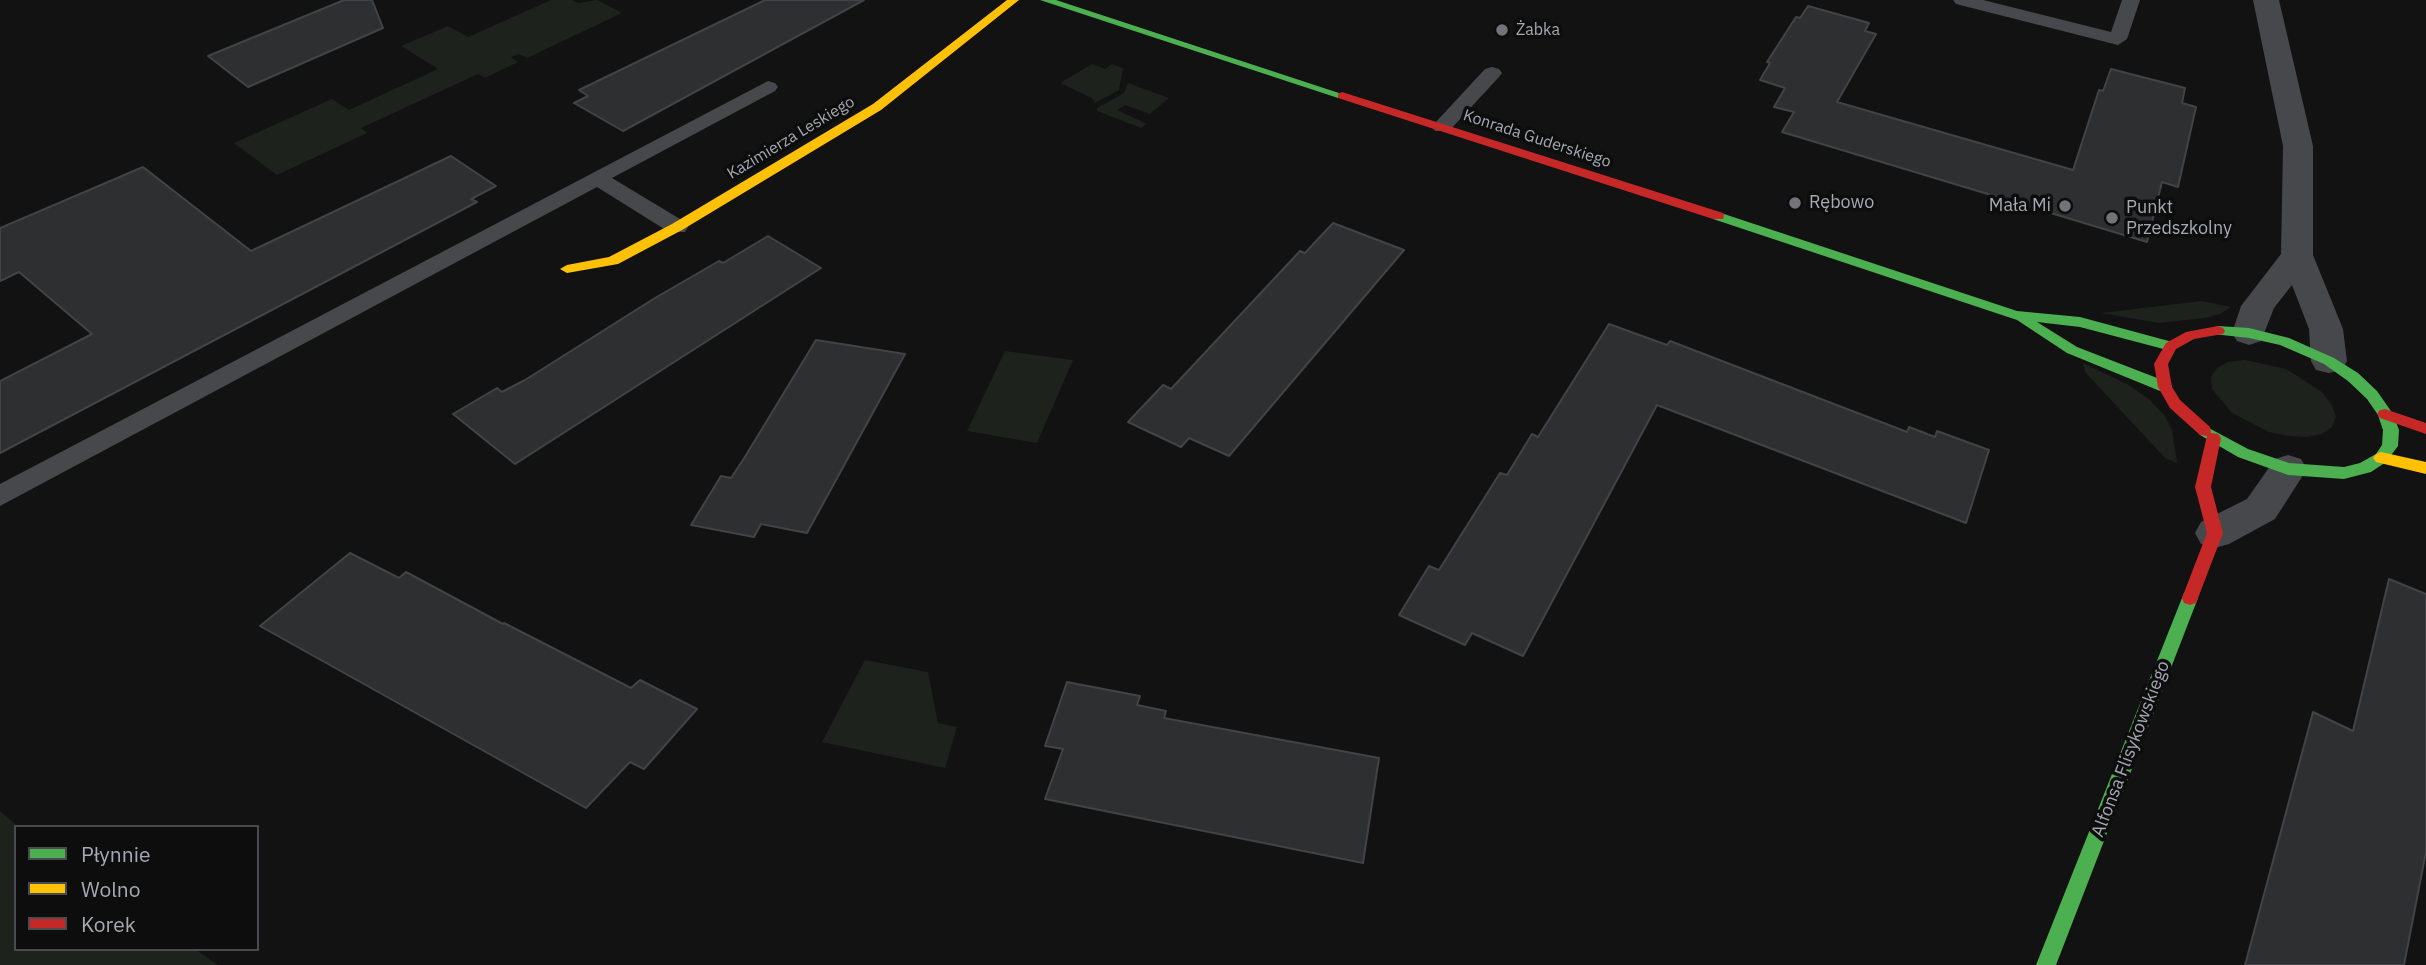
<!DOCTYPE html>
<html>
<head>
<meta charset="utf-8">
<style>
	body { margin:0 }
	#map { position:relative; width:2426px; height:965px; overflow:hidden; background:#121213; font-family:"IBM Plex Sans",sans-serif }
	canvas { display:block }
	.legend { position:absolute; left:14px; top:825px; width:245px; height:126px; box-sizing:border-box; background:#0d0d0e; border:2px solid #4a4b50; margin:0; padding:9px 12px; list-style:none; font-size:21px; color:#a5a9b2 }
	.legend li { display:flex; align-items:center; gap:14px; height:35px }
	.legend b { width:35px; border:2px solid #4a4b50 }
</style>
</head>
<body>
<div id="map">
<canvas width="2426" height="965"></canvas>
<ul class="legend">
<li><b style="height:9px;background:#4caf50"></b>Płynnie</li>
<li><b style="height:9px;background:#ffc107"></b>Wolno</li>
<li><b style="height:9px;background:#c62828"></b>Korek</li>
</ul>
</div>
<script>
const g = document.querySelector('canvas').getContext('2d');
g.lineJoin = 'round';
function fillPath(path, color) {
  g.fillStyle = color;
  g.fill(path, 'evenodd');
}
function poly(rows) {
  const path = new Path2D();
  for (const r of rows) {
    path.moveTo(r[0], r[1]);
    for (let i = 2; i < r.length; i += 2) path.lineTo(r[i], r[i + 1]);
  }
  return path;
}
function stroke(path, color, width, dash) {
  g.strokeStyle = color;
  g.lineWidth = width;
  g.lineCap = dash ? 'butt' : 'round';
  g.setLineDash(dash || []);
  g.stroke(path);
}
function write(font, color, halo, rows, align = 'center') {
  g.font = font + ' "IBM Plex Sans",sans-serif';
  g.lineWidth = 7;
  g.setLineDash([]);
  g.textBaseline = 'middle';
  g.strokeStyle = halo;
  g.fillStyle = color;
  for (const [text, x, y, turn = 0] of rows) {
    g.save();
    g.translate(x, y);
    g.rotate((+turn || 0) * Math.PI / 180);
    g.textAlign = isNaN(turn) ? turn : align;
    if (halo) g.strokeText(text, 0, 0);
    g.fillText(text, 0, 0);
    g.restore();
  }
}
fillPath(poly([
	[551,0,572,0,578,3,597,0,622,13,527,58,519,54,511,57,518,62,485,78,478,74,361,128,367,133,277,175,234,143,332,99,349,110,438,69,401,46,448,26,468,37],
	[1092,64,1105,69,1112,64,1123,68,1119,90,1095,103,1092,98,1060,83],
	[1128,83,1169,98,1150,114,1125,105,1117,110,1147,124,1141,128,1097,111,1097,108,1124,93],
	[2202,301,2231,307,2220,314,2205,318,2159,323,2101,313],
	[1005,351,1073,360,1037,443,967,431],
	[2245,360,2286,369,2322,392,2332,405,2336,417,2332,427,2322,434,2307,437,2289,436,2269,432,2232,413,2212,389,2211,377,2217,368,2228,362],
	[2083,363,2129,385,2150,400,2165,416,2172,430,2177,463,2165,458,2085,372],
	[865,660,928,672,938,723,957,727,945,768,822,742],
	[0,811,19,827,16,827,16,949,195,949,218,965,0,965]
]), '#1d221d');
const building = poly([
	[344,0,372,0,383,28,248,87,208,56,344,0],
	[765,0,864,0,623,131,574,103,588,96,579,90,765,0],
	[1808,6,1869,23,1865,31,1876,34,1837,102,2073,170,2099,90,2103,91,2111,69,2185,88,2182,103,2196,107,2178,187,2162,182,2147,242,1782,132,1794,112,1774,107,1785,88,1760,80,1770,63,1767,62,1796,17,1800,18,1808,6],
	[451,156,496,186,471,199,477,202,0,453,0,381,92,334,19,272,0,281,0,228,143,167,251,251,451,156],
	[1333,223,1404,250,1229,456,1189,438,1181,447,1128,422,1163,385,1171,389,1300,251,1305,253,1333,223],
	[768,236,821,268,515,464,453,414,497,388,502,392,525,380,655,298,719,261,723,263,768,236],
	[1609,324,1667,345,1670,341,1907,432,1909,427,1935,437,1937,431,1989,450,1966,523,1657,405,1523,656,1472,633,1465,645,1399,615,1429,566,1439,570,1500,473,1507,475,1532,434,1538,437,1609,324],
	[816,340,905,354,807,533,761,524,754,537,691,525,721,476,731,478,743,460,816,340],
	[350,553,399,578,406,572,503,624,504,623,631,688,640,680,697,709,644,769,630,762,586,808,260,626,350,553],
	[2389,579,2426,594,2426,852,2404,965,2245,965,2313,712,2353,731,2389,579],
	[1067,682,1140,696,1137,705,1166,711,1164,718,1379,758,1363,863,1045,799,1063,749,1045,746,1067,682]
]);
fillPath(building, '#2e2f30');
stroke(building, '#424346', 2);
fillPath(poly([
	[1953,0,1983,0,2111,32,2122,0,2140,0,2127,39,2118,45,1956,4,1953,0],
	[1492,67,1499,69,1502,73,1499,77,1449,131,1435,131,1432,127,1435,123,1485,69,1492,67],
	[768,81,775,83,778,87,775,91,612,178,685,222,688,227,685,232,669,232,597,187,0,506,0,484,768,81]
]), '#47484b');
fillPath(poly([
	[2253,0,2279,0,2313,146,2313,255,2343,329,2347,361,2342,370,2329,373,2316,370,2311,361,2309,329,2292,285,2274,308,2261,341,2249,345,2237,341,2232,333,2241,306,2281,254,2283,146,2253,0],
	[2288,455,2301,459,2307,469,2275,519,2229,544,2215,548,2201,544,2195,533,2201,522,2247,499,2275,459,2288,455]
]), '#47484b');
fillPath(poly([
	[1040,0,1056,0,1348,96,1346,98,1338,98,1040,0],
	[1718,212,2017,311,2080,317,2176,343,2178,346,2171,351,2080,327,2037,322,2077,347,2170,383,2172,387,2170,391,2160,391,2067,353,2017,320,1713,219,1713,213,1718,212],
	[2218,326,2249,328,2289,338,2334,358,2358,373,2377,391,2393,414,2399,430,2398,446,2386,462,2371,472,2344,479,2288,475,2238,457,2200,435,2197,431,2200,427,2205,426,2248,449,2289,463,2344,467,2360,463,2376,454,2382,445,2383,430,2378,415,2367,399,2348,381,2324,364,2280,345,2249,338,2213,334,2211,331,2213,328,2218,326],
	[2190,591,2196,593,2198,598,2056,965,2036,965,2182,598,2184,593,2190,591]
]), '#4caf50');
fillPath(poly([
	[1007,0,1019,0,881,110,682,230,618,264,567,273,560,269,567,265,609,257,672,224,873,104,1007,0],
	[2381,452,2426,462,2426,474,2376,462,2373,458,2376,454,2381,452]
]), '#ffc107');
fillPath(poly([
	[1342,92,1723,213,1724,216,1723,219,1713,219,1338,98,1338,94,1342,92],
	[2218,326,2223,328,2225,331,2223,334,2194,339,2176,349,2168,364,2172,387,2180,400,2210,427,2211,433,2218,434,2221,438,2211,487,2223,533,2198,598,2196,603,2190,605,2184,603,2182,598,2207,533,2195,487,2207,436,2200,435,2170,408,2158,387,2154,364,2166,343,2186,332,2218,326],
	[2385,409,2426,423,2426,434,2380,418,2377,414,2380,410,2385,409]
]), '#c62828');
for (const [x, y, r, color] of [
	[1502,30,7,"#72747a"],
	[1795,203,7,"#72747a"],
	[2065,206,7,"#72747a"],
	[2112,218,7,"#72747a"]
]) {
  const dot = new Path2D();
  dot.arc(x, y, r, 0, 2 * Math.PI);
  g.fillStyle = color;
  g.fill(dot);
  stroke(dot, '#0d0d0e', 2.5);
}
write('16px', '#a5a9b2', '#0d0d0e', [
	["Żabka",1516,30]
], 'left');
write('16px', '#a5a9b2', '#0d0d0e', [
	["Kazimierza Leskiego",791,138,-31],
	["Konrada Guderskiego",1537,139,18]
]);
write('18px', '#a5a9b2', '#0d0d0e', [
	["Rębowo",1809,203],
	["Mała Mi",2051,206,"right"],
	["Punkt",2126,208],
	["Przedszkolny",2126,229]
], 'left');
write('18px', '#a5a9b2', '#0d0d0e', [
	["Alfonsa Flisykowskiego",2131,749,-69]
]);
</script>
</body>
</html>
